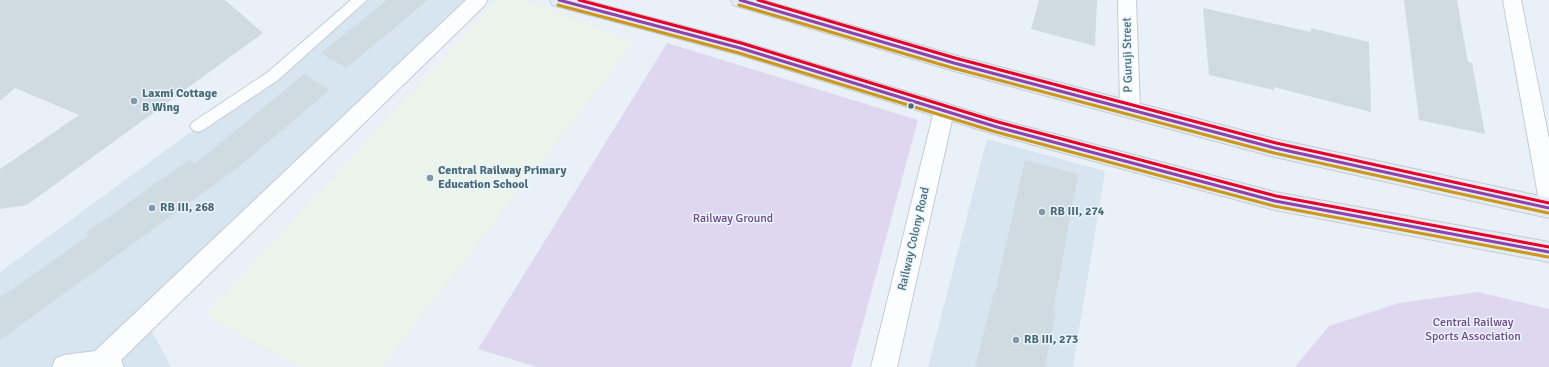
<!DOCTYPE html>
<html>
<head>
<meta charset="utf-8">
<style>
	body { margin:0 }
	canvas { display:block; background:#eaf0f7 }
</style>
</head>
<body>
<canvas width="1549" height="367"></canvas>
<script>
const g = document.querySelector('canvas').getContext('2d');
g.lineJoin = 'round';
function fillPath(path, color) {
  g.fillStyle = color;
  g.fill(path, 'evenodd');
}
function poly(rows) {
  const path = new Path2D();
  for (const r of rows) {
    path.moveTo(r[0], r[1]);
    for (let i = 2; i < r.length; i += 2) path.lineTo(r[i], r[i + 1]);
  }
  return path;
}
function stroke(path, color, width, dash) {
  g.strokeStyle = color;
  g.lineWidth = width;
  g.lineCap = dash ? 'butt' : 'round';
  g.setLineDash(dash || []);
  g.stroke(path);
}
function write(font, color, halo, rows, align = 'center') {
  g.font = font + ' Signika,sans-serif';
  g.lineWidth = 3;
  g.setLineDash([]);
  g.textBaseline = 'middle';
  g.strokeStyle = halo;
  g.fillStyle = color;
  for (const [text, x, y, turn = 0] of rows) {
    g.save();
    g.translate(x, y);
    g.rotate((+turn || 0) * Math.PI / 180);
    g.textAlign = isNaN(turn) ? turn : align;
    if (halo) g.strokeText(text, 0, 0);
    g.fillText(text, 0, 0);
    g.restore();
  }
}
fillPath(poly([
	[370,0,490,0,150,328,171,367,0,367,0,272],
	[987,139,1105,171,1073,367,928,367]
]), '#d7e5f0');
fillPath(poly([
	[497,0,526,0,634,42,382,367,299,367,205,315]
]), '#ebf4eb');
fillPath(poly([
	[667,43,918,120,851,367,537,367,478,349],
	[1478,292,1549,309,1549,367,1295,367,1329,326,1399,303]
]), '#dfd7ef');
fillPath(poly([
	[0,0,225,0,263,33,27,205,0,209,0,169,79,115,15,88,0,101],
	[387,0,428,0,346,68,321,53],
	[1039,0,1097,0,1095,46,1031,29],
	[1404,0,1457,0,1468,62,1472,63,1485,134,1419,120],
	[1203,8,1311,32,1311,28,1369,42,1371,112,1274,87,1274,90,1209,75],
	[304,74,330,90,236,169,0,340,0,298,88,236,86,233,190,159,195,164],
	[1025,160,1078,174,1053,311,1056,312,1045,367,975,367,994,292,995,293]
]), '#cfdbe1');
const service = poly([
	[351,0,367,0,278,80,203,130,198,132,193,130,190,126,193,122,268,72,351,0]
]);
const minor = poly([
	[466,0,487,0,485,5,121,360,124,367,52,367,56,358,65,355,95,351,466,0],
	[1118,0,1136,0,1140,110,1137,116,1130,118,1123,116,1120,110,1118,0],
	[1503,0,1521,0,1549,139,1549,204,1541,202,1538,195,1503,0],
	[944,103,951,105,954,111,897,367,871,367,934,111,937,105,944,103]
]);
const trunk = poly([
	[550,0,585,0,740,41,997,119,1275,192,1549,242,1549,262,1275,210,997,135,740,55,552,5,550,0],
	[731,0,763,0,954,55,1275,139,1549,198,1549,218,1275,157,954,71,733,5,731,0]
]);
stroke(service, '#c4cdd2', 2);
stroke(minor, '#c4cdd2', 2);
stroke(trunk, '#c2cdd2', 2);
fillPath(service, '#fcfdfe');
fillPath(minor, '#fcfdfe');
fillPath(trunk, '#e4ecf2');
stroke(poly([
	[559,0,740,48,997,127,1275,201,1549,252],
	[740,0,954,63,1275,148,1549,208]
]), '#8e44ad', 3);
stroke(poly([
	[558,5,739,53,996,132,1274,206,1548,257],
	[739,5,953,68,1274,153,1548,213]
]), '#cc971d', 3);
stroke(poly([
	[579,0,741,43,998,122,1276,196,1549,247],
	[758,0,955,58,1276,143,1549,203]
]), '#e4002b', 3);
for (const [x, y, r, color] of [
	[134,101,4,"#8299a2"],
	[911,106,3.5,"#4a6a74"],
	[430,178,4,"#8299a2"],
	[152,208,4,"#8299a2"],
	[1042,212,4,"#8299a2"],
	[1016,340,4,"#8299a2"]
]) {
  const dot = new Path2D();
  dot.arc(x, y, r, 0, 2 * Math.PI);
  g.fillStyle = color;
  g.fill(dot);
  stroke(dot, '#ebf5ff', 1.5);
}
write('12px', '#4a6a74', '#ebf5ff', [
	["P Guruji Street",1128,55,-91],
	["Railway Colony Road",914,239,-77]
]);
write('bold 12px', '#4a6a74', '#ebf5ff', [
	["Laxmi Cottage",142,94],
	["B Wing",142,108],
	["Central Railway Primary",438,171],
	["Education School",438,185],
	["RB III, 268",160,208],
	["RB III, 274",1050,212],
	["RB III, 273",1024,340]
], 'left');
write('12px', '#6d4886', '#ebf5ff', [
	["Railway Ground",733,219],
	["Central Railway",1473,323],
	["Sports Association",1473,337]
]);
</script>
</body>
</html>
